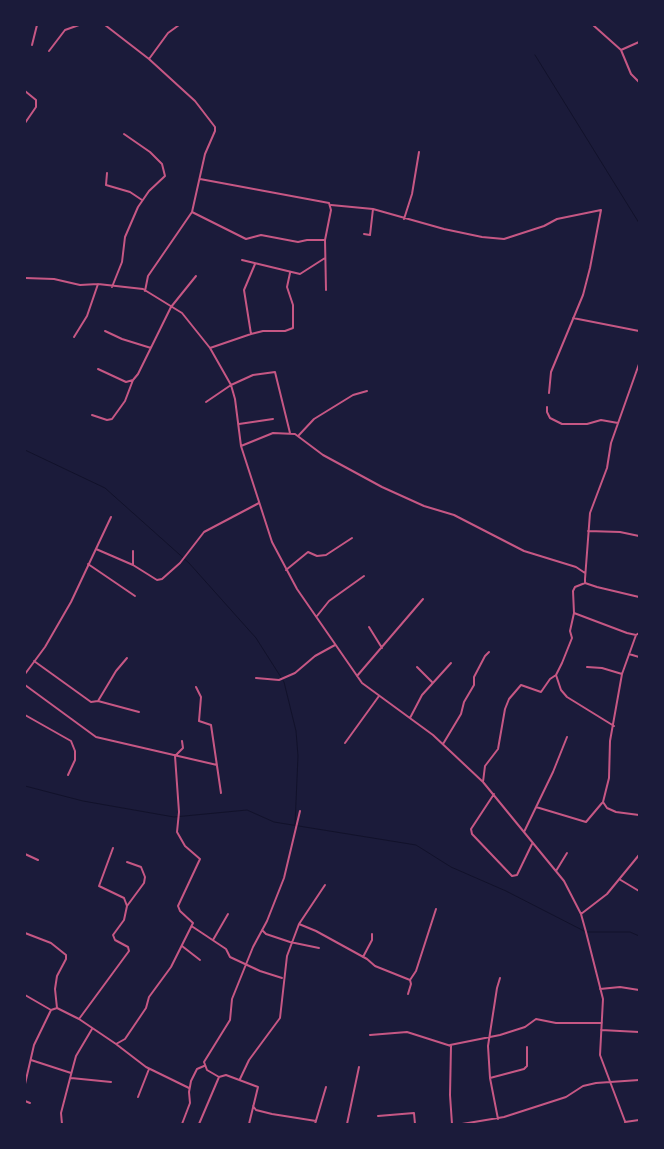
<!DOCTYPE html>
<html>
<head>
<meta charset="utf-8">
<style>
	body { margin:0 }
	#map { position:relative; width:664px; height:1149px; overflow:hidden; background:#1b1b3a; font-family:"Noto Serif",serif }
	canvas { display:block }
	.frame { position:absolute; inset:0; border:26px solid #1b1b3a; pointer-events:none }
</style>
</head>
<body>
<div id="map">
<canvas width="664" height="1149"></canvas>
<div class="frame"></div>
</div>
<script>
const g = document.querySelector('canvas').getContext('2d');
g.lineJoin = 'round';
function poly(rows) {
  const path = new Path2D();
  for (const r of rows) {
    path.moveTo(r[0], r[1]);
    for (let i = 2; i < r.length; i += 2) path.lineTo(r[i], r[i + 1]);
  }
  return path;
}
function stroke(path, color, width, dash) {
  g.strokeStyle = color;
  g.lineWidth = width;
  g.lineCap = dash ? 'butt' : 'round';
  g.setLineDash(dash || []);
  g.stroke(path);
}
stroke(poly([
	[535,55,639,223],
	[25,450,105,488,189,563,256,638,284,682,296,731,298,756,295,825],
	[25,786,83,801,174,817,247,810,274,822,416,845,451,867,506,891,586,932,630,932,639,936]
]), '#12122b', 1);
stroke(poly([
	[105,25,149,59,195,101,215,127,215,131,205,154,192,212,148,276,145,291],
	[593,25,621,50,631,74,639,82],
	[32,45,37,25],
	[621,50,639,42],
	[49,51,65,30,79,25],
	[149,59,168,33,179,25],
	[25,91,36,100,36,107,25,123],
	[107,173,106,185,130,192,142,200],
	[200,179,329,203,331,210,325,240,326,290],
	[331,205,373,209,444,229,482,237,504,239,544,226,557,219,601,210,590,268,583,295,551,372,549,393],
	[192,212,246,239,261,235,298,242,307,240,325,240],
	[404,219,412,194,419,152],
	[364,234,370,235,373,209],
	[242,260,300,274,325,258],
	[25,278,54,279,80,285,98,284,143,289,182,313,210,348,231,385,235,399,241,446,272,542,297,589,362,683,433,735,483,782,564,881,581,914,586,932,603,999,600,1055,626,1124],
	[112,287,122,262,125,237,138,207,149,191,165,176,162,164,150,152,124,134],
	[573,318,639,331],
	[105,331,122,339,151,348],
	[251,334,244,290,255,264],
	[74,337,87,316,98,284],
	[210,348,251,334,263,331,285,331,293,328,293,305,287,287,290,273],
	[639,364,611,443,607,468,590,513,585,579,585,583,597,587,639,597],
	[98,369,126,382,133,380,138,374,171,307,196,276],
	[206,402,231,385,253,375,275,372,290,433],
	[547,407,547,412,550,418,562,424,587,424,601,420,618,423],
	[92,415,107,420,112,419,125,401,133,380],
	[239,424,273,419],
	[299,435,314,419,353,395,367,391],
	[241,446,273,433,295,434,323,455,382,487,424,506,454,515,524,551,576,567,585,573],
	[588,531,620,532,639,536],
	[96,549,133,565],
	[133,551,133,565,157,580,162,579,180,563,204,532,259,503],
	[88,564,135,596],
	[286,570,308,552,317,556,326,555,352,538],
	[574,613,627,633,636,635,639,633],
	[317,616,329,601,364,576],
	[369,627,382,648],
	[636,635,622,674,610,741,609,778,603,802,607,808,616,812,639,815],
	[629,654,639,657],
	[34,661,91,702,98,701,139,712],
	[417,667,432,682],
	[587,667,602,668,622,674],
	[25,674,45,647,71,602,111,517],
	[556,675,561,690,567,697,614,726],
	[357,676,423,599],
	[256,678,279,680,295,673,315,656,335,645],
	[25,685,96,737,217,765],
	[196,687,201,697,199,721,211,725,221,793],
	[98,701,116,671,127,658],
	[25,715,71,741,75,751,75,760,68,775],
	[410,718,422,695,451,663],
	[345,743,379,696],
	[443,744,461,714,464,702,474,685,474,677,485,656,489,652],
	[483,782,485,766,498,749,505,709,509,699,521,685,541,692,550,679,556,675,562,663,572,638,570,631,574,613,573,591,575,587,585,583],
	[494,794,471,829,472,834,512,876,517,875,532,844],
	[536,807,586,822,602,803],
	[524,832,553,772,567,737],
	[25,854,38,860],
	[127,862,141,867,145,877,144,883,127,906],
	[556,871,567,853],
	[619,879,639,891],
	[581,914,607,894,639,855],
	[299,924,325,885],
	[193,927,226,949,230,957,260,971,282,978],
	[262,930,266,934,290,942,319,948],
	[25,933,51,943,66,955,66,959,57,976,55,989,57,1008],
	[213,940,228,914],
	[182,946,200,960],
	[363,957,372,940,372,934],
	[410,980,416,971,436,909],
	[600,989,620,987,639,990],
	[25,995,51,1010,57,1008,79,1019,116,1044,125,1039,146,1008,149,997,171,967,193,923,180,911,178,906,200,859,185,846,177,832,179,812,175,756,183,748,182,741],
	[79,1019,129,951,128,947,115,940,113,935,124,920,127,906,124,898,99,886,113,848],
	[601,1030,639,1032],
	[370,1035,407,1032,451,1046,450,1095,452,1124],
	[116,1044,146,1067,189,1088],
	[450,1045,500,1035,525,1027,536,1019,556,1023,602,1023],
	[31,1060,71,1073],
	[71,1078,111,1082],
	[490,1078,524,1069,527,1066,527,1047],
	[240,1079,249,1060,280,1018,287,956,299,924,316,931,367,959,375,966,410,980,411,984,408,994],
	[25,1084,34,1045,51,1010],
	[138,1097,149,1069],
	[25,1101,30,1103],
	[253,1106,256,1110,272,1114,316,1121],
	[378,1116,414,1113,415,1124],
	[498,1119,490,1078,488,1046,497,988,500,978],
	[625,1122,639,1120],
	[62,1124,61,1113,73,1067,76,1056,92,1029],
	[182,1124,190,1103,189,1092,191,1081,197,1069,204,1066],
	[199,1124,219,1077],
	[249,1124,258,1087,226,1075,219,1077,207,1070,204,1062,230,1020,232,999,253,947,267,921,284,878,300,811],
	[315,1124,326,1087],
	[347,1124,359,1067],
	[462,1124,504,1117,566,1097,583,1086,596,1083,639,1080]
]), '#c65784', 2);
</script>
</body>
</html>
